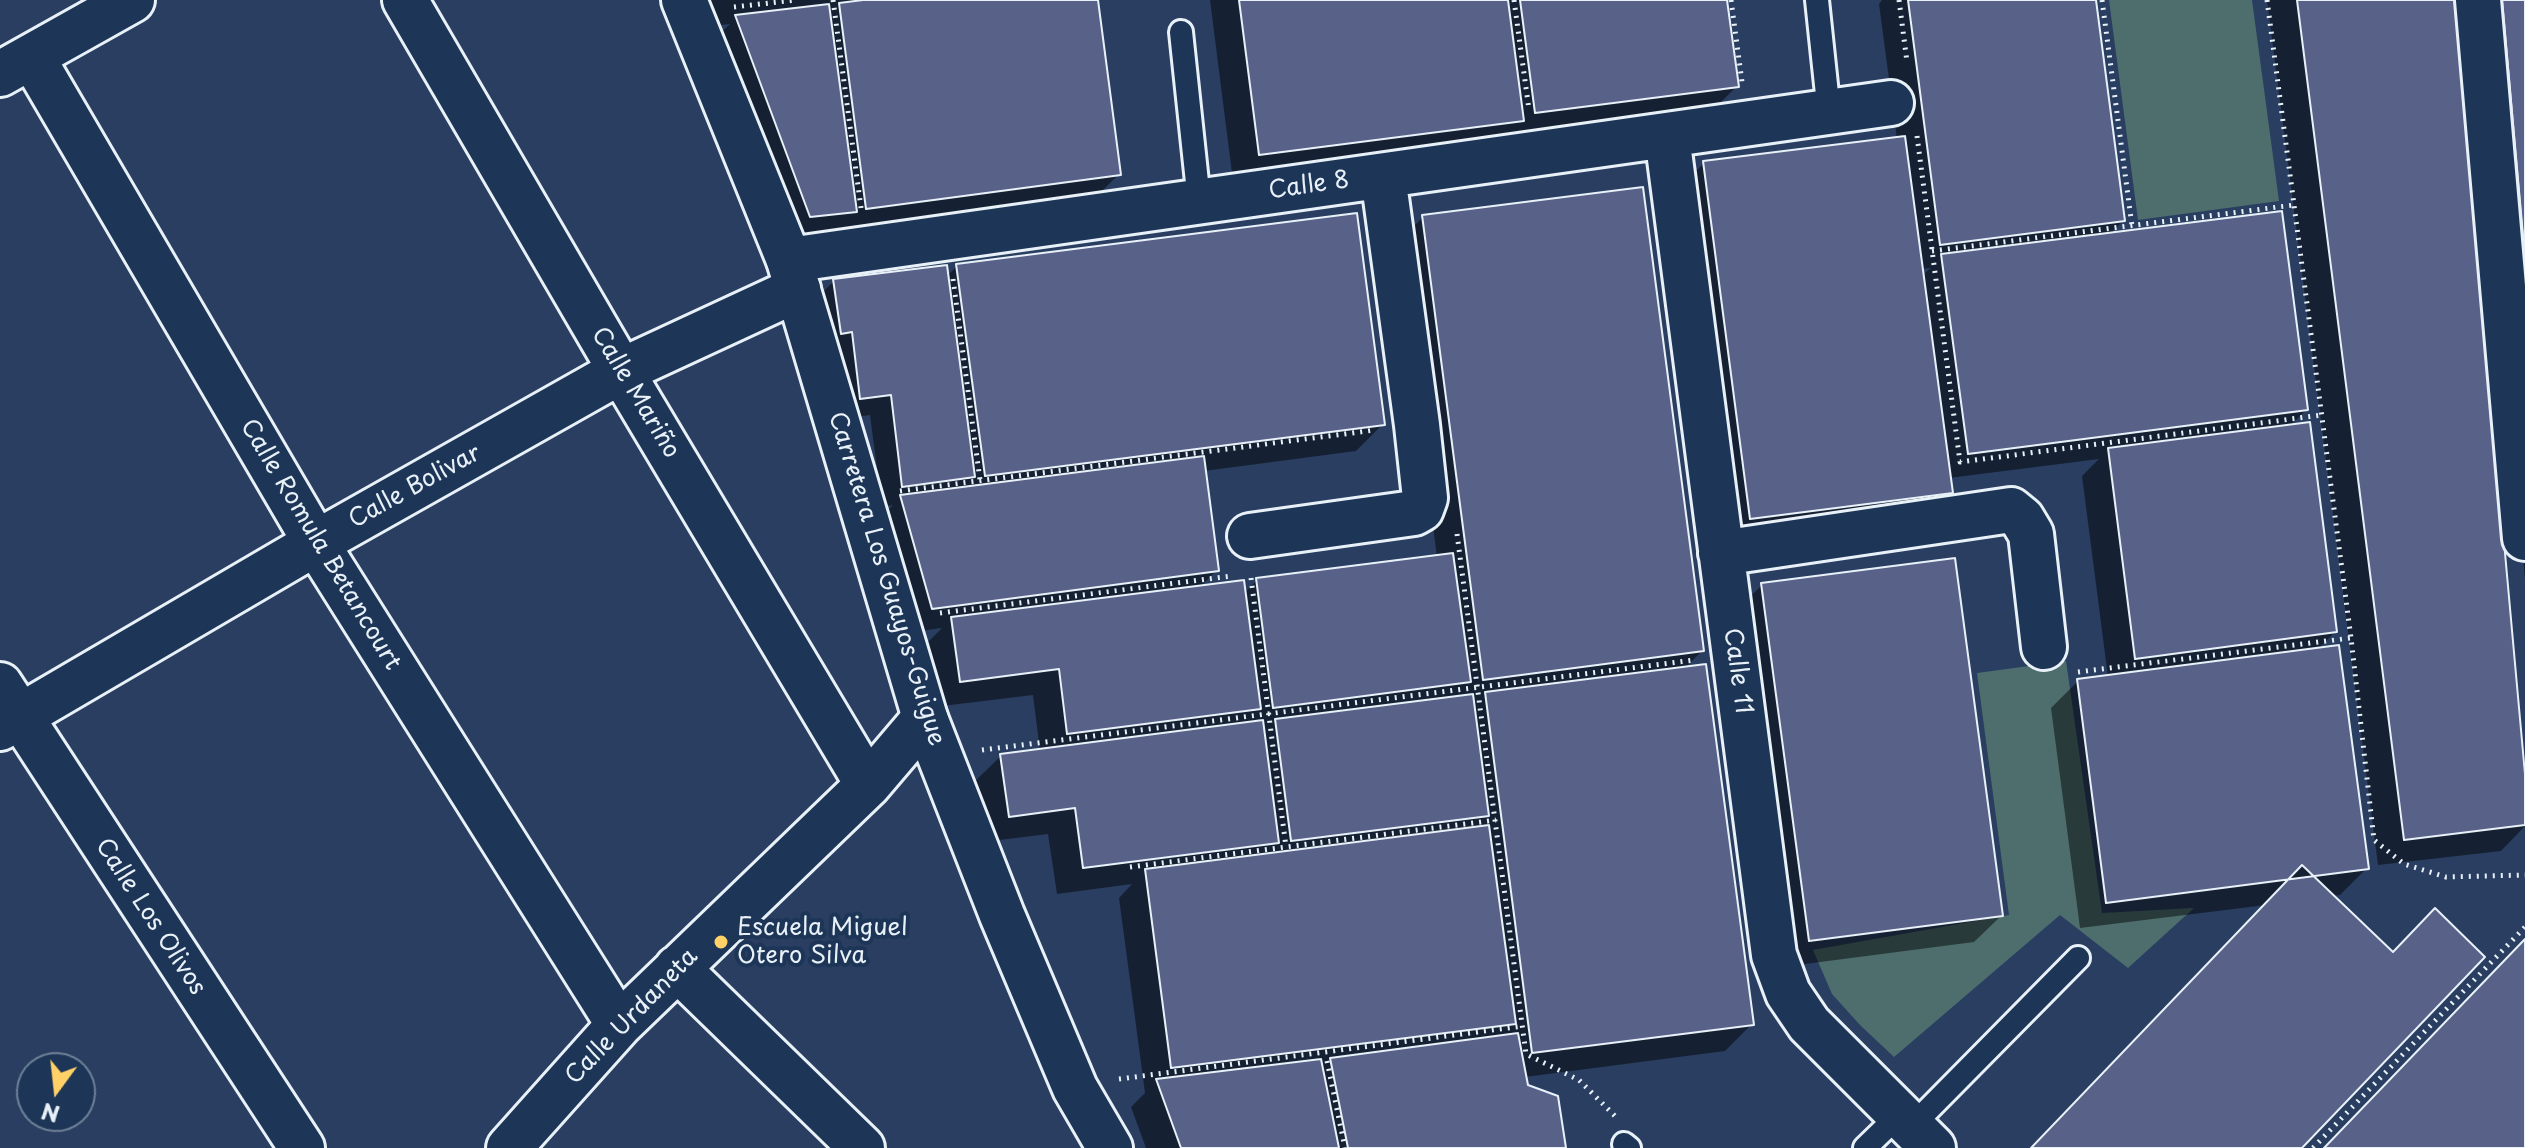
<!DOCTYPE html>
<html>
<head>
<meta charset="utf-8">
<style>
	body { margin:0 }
	#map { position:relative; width:2525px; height:1148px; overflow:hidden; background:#293e61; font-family:"Playpen Sans",sans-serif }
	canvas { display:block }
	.north { position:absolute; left:16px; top:1052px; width:80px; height:80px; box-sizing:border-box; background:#1d3557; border:2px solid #6e8097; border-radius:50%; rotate:195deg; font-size:22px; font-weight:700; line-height:32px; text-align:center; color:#e8f1f8 }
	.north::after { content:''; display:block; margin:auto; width:28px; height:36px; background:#ffd166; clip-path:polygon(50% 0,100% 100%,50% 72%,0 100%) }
</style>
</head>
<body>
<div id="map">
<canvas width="2525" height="1148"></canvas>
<div class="north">N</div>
</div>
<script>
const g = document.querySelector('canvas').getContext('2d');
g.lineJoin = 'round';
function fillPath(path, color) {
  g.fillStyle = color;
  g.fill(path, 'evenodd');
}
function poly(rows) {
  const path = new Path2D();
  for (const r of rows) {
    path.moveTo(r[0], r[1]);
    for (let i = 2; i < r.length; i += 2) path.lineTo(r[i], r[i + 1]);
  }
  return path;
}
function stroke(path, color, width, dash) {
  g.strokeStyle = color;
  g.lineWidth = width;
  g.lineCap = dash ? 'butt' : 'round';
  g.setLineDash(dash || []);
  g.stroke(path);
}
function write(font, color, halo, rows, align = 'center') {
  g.font = font + ' "Playpen Sans",sans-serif';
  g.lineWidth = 8;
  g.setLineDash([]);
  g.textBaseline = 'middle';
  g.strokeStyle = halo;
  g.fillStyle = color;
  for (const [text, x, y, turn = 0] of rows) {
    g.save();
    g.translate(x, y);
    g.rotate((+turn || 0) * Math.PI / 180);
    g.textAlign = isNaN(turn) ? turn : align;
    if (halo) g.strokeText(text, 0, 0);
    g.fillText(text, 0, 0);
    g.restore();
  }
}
fillPath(poly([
	[2109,0,2252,0,2279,201,2138,220],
	[2066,661,2102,913,2194,908,2128,968,2060,915,1894,1057,1860,1025,1832,994,1813,950,2009,915,1977,673]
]), '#4e6e6e');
fillPath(poly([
	[690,0,1096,0,1119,174,1092,201,840,235,839,227,834,232,789,237,715,38,730,24,701,27],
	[1210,0,1725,0,1737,86,1710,113,1509,139,1508,135,1496,147,1233,181],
	[1882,0,2094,0,2123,221,2109,235,2306,410,2289,427,2335,632,2317,650,2367,868,2340,895,2332,896,2299,1148,2033,1148,2266,905,2080,928,2051,708,2078,681,2108,677,2082,476,2099,459,1949,478,1950,492,1924,519,1724,545,1677,190,1704,163,1897,139,1879,4],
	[1931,268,1926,272,1922,277,1921,269],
	[2267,0,2453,0,2525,797,2525,826,2501,851,2378,865],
	[2474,0,2525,0,2525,579],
	[1423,217,1702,651,1684,669,1752,1024,1725,1051,1525,1077,1527,1086,1564,1148,1146,1148,1131,1107,1145,1093,1119,898,1132,884,1057,894,1048,834,983,842,974,782,1001,756,1040,751,1033,695,934,707,925,645,942,628,906,633,875,523,893,505,882,507,870,415,840,419,813,302,834,281,946,277,957,266,1383,424,1356,451,1204,471,1217,570,1200,587,1244,593,1257,580,1437,557,1396,244],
	[1762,585,2001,916,1974,942,1782,967,1736,611]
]), '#0007');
const building = poly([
	[863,0,1098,0,1121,175,866,209,839,3,863,0],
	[1239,0,1508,0,1524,121,1259,155,1239,0],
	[1520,0,1727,0,1739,87,1535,113,1520,0],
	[1908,0,2096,0,2125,221,1940,245,1908,0],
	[2297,0,2455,0,2525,774,2525,825,2404,840,2297,0],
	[2502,0,2525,0,2525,258,2502,0],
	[829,4,857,212,810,217,735,15,829,4],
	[1905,136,1953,493,1750,519,1703,161,1905,136],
	[1643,187,1704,651,1483,680,1422,215,1643,187],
	[2282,211,2308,410,1968,454,1941,254,2282,211],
	[1357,213,1385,425,985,476,956,264,1357,213],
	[947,265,975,477,902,487,891,395,860,399,852,332,841,334,833,279,947,265],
	[2310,422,2337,632,2135,659,2108,448,2310,422],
	[1204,456,1219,571,932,609,900,495,1204,456],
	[1453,553,1471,682,1273,708,1256,578,1453,553],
	[1955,558,2003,916,1809,941,1761,583,1955,558],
	[1244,580,1261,709,1067,734,1059,669,960,682,951,617,1244,580],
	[2339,645,2369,869,2106,903,2077,679,2339,645],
	[1706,664,1754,1025,1532,1053,1485,692,1706,664],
	[1473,694,1489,816,1291,841,1275,719,1473,694],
	[1263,720,1279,843,1083,868,1075,808,1009,817,1000,754,1263,720],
	[1489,825,1516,1024,1171,1068,1145,869,1489,825],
	[2302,865,2393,952,2435,908,2485,957,2302,1148,2031,1148,2302,865],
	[2525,939,2525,1148,2324,1148,2525,939],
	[1518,1033,1528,1085,1558,1096,1566,1148,1348,1148,1330,1058,1518,1033],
	[1321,1059,1339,1148,1181,1148,1156,1079,1321,1059]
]);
fillPath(building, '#586188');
stroke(building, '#e8f1f8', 2);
const lane = poly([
	[1817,0,1829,113],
	[1181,32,1199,201],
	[1911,1127,2078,958],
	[1624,1144,1629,1148],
	[1865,1148,1899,1115]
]);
const street = poly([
	[405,0,621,371,868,785],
	[2478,0,2525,538],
	[32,57,316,543,619,1025],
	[0,74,132,0],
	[1667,136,1774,955,1788,993,1809,1024,1933,1148],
	[789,260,1891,103],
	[1250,536,1414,513,1421,509,1425,498,1417,425,1383,176],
	[1721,553,2011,510,2022,519,2031,534,2044,647],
	[0,685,302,1148],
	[0,728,316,543,621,371,798,289],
	[677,968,862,1148],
	[509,1148,619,1025,868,785,925,718]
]);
const secondary = poly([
	[684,0,789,260,925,718,1002,915,1075,1088,1110,1148]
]);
stroke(lane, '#e8f1f8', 28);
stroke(street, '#e8f1f8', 50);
stroke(secondary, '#e8f1f8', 50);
stroke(poly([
	[833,0,861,208],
	[1514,0,1529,110],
	[1731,0,1742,82],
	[1899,0,1907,62],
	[2102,0,2132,226],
	[2267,0,2351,638,2374,840,2404,864,2446,877,2525,875],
	[734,7,796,0],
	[1917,136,1960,462,2322,415],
	[1932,251,2294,205],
	[953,279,980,480],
	[900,491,1375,430],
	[1457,534,1526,1054,1579,1080,1615,1116],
	[1251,578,1286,847],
	[940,613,1232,576],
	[2078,672,2351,638],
	[982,750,1694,660],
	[1130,867,1496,820],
	[1327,1061,1345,1148],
	[1119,1079,1523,1026],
	[2313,1148,2525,927]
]), '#e8f1f8', 5, [2, 6]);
stroke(lane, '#1d3557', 22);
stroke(street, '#1d3557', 44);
stroke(secondary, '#1d3557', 44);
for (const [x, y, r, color] of [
	[721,942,8,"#ffd166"]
]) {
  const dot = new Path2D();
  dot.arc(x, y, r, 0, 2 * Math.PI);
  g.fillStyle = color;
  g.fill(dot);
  stroke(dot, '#1d3557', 3);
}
write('24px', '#e8f1f8', '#1d3557', [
	["Calle 8",1309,186,-8],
	["Calle Mariño",635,393,59],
	["Calle Bolivar",415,487,-29],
	["Calle Romula Betancourt",320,545,59],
	["Carretera Los Guayos-Guigue",886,579,73],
	["Calle 11",1737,671,82],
	["Calle Los Olivos",150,917,57],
	["Calle Urdaneta",632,1017,-46]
]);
write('24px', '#e8f1f8', '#1d3557', [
	["Escuela Miguel",737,928],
	["Otero Silva",737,956]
], 'left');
</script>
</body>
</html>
